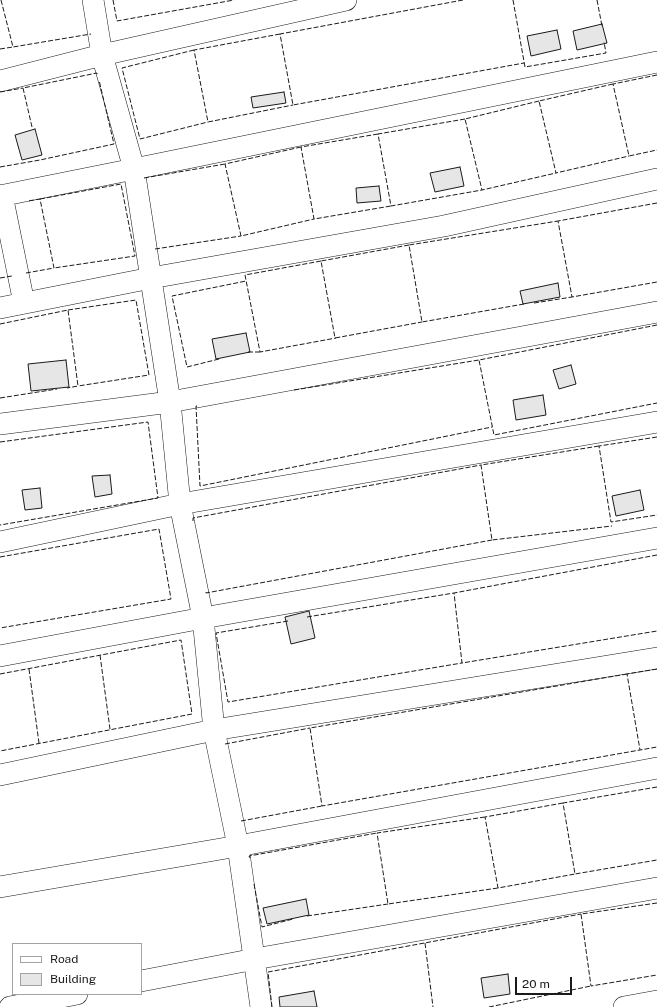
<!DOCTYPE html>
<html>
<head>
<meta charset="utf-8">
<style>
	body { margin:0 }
	#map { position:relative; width:657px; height:1007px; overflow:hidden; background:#fff; font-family:"Public Sans",sans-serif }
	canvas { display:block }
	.legend { position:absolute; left:12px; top:943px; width:130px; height:52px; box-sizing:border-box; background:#fff; border:1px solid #a3a3a3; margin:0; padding:5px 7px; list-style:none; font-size:12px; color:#1a1a1a }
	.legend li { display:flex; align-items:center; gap:8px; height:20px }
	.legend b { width:20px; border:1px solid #a3a3a3 }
	.scale { position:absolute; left:515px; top:977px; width:57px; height:18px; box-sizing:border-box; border:2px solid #1a1a1a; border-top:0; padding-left:5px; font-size:12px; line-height:14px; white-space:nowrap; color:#1a1a1a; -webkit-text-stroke:3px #fff; paint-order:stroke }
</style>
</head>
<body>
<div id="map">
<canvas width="657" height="1007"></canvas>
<ul class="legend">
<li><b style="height:5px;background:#fff"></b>Road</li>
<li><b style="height:11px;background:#e6e6e6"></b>Building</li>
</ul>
<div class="scale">20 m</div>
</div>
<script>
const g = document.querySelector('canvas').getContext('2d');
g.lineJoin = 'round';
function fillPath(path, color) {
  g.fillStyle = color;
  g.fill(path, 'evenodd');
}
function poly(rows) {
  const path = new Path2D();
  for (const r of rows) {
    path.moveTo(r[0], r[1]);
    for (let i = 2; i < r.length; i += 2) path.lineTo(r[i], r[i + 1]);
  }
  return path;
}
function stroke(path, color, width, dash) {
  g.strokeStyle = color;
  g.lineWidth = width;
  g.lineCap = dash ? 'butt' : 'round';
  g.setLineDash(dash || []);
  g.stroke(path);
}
const building = poly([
	[602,24,607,43,577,50,573,31,602,24],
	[557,30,561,49,531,56,527,36,557,30],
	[284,92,286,103,253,108,251,97,284,92],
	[35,129,42,155,22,160,15,135,35,129],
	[460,167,464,186,435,192,430,173,460,167],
	[379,186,381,201,357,203,356,188,379,186],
	[558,283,560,297,523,304,520,291,558,283],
	[246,333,250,352,216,359,212,339,246,333],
	[66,360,69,387,31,391,28,364,66,360],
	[571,365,576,384,559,389,553,370,571,365],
	[543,395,546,415,516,420,513,400,543,395],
	[110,475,112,494,95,497,92,476,110,475],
	[40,488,42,508,25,510,22,490,40,488],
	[640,490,644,510,616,516,612,496,640,490],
	[309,611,315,638,291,644,285,617,309,611],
	[306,899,309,915,267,924,263,908,306,899],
	[508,974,510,994,484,998,481,978,508,974],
	[314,991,317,1007,280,1007,279,997,314,991]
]);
fillPath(building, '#e6e6e6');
stroke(building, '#1a1a1a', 1);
const minor = poly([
	[93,0,102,55,134,169,170,402,180,504,203,618,214,730,238,846,261,1007],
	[0,81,102,55,346,0],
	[2,195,24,303],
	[0,196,134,169,657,62],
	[0,308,151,278,444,226,657,179],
	[0,424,170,402,657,312],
	[0,542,180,504,657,422],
	[0,656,203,618,657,538],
	[0,775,214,730,657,658],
	[0,887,238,846,657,768],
	[141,981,255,959,657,888],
	[10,1007,77,994],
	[624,1007,657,1001]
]);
stroke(minor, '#1a1a1a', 22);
stroke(minor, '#fff', 21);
stroke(poly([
	[1,0,13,47,91,34],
	[113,0,117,21,234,0],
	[463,0,280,34,293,105,524,63],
	[513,0,525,67,606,53,604,42],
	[597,0,602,26],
	[280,34,194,50,208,122,293,105],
	[0,49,13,47],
	[194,50,122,68,140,139,208,122],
	[657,75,613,84,629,156,657,150],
	[613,84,539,101,556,173,629,156],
	[0,92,23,88],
	[539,101,465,119,482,190,556,173],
	[465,119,378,134,391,206,482,190],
	[32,127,23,88,97,73,97,74],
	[378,134,301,147,314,219,391,206],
	[301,147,225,164,241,236,314,219],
	[0,167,40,160,114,144,99,80],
	[144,178,225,164],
	[40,199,121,184,135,256,54,268],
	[657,203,558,221,572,297,657,282],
	[409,245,321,261,335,338,422,322],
	[155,249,241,236],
	[321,261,245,275,260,352,336,338],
	[26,273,54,268,40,199,28,201],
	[0,278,12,276],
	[534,303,572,297],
	[524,304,422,322,409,245,558,221],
	[68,310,136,300,149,375,78,386],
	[0,324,68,310,78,386,67,388],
	[657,325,479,360,494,435,657,403],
	[248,352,260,352],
	[219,359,187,367,172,296,246,281],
	[294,390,479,360],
	[0,398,57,389],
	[197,406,196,406,200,486,492,427],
	[657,437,599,446,611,522,657,515],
	[0,442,148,422,158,498,0,525],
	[599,446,481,465,492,540,612,526],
	[193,521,193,518,481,465],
	[657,555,454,593,462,663,657,631],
	[0,557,159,529,171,599,0,628],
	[206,592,206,593,492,540],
	[307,617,454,593],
	[288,621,216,633,228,702,462,663],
	[100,655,110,729],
	[29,669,39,743],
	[657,669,627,674,640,750,657,747],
	[0,674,181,640,192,714,0,751],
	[627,674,310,728,322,806,640,750],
	[225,744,310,728],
	[657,787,563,803,575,874,657,860],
	[563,803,485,817,498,888,575,874],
	[485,817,377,833,388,904,498,888],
	[241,821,322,806],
	[250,858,249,856,377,833],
	[254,884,262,927,293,919],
	[657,903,581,914,591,986,657,975],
	[307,916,388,904],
	[425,943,433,1007],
	[272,1007,268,972,581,914],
	[489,1007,591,986]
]), '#1a1a1a', 1, [5, 2]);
</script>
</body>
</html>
